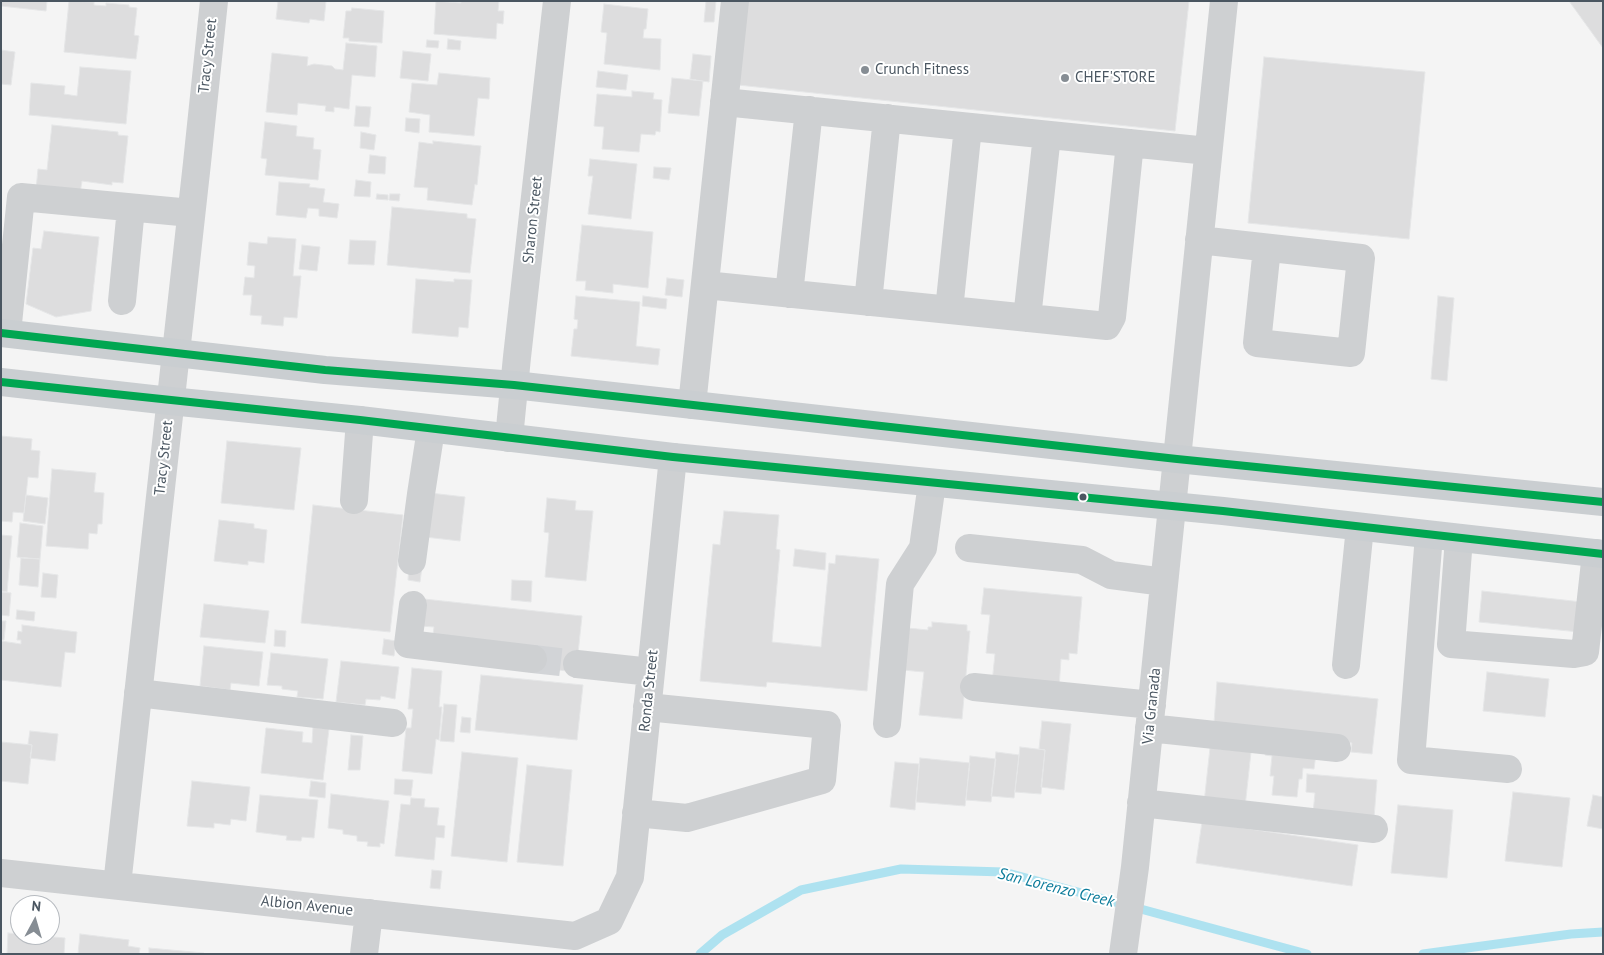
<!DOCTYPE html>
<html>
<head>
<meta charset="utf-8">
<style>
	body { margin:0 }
	#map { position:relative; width:1604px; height:955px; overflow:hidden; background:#f4f4f4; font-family:"PT Sans",sans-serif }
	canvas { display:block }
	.frame { position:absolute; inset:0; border:2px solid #4a5661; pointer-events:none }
	.north { position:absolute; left:10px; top:895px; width:50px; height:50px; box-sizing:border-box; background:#fff; border:1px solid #b7bbc0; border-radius:50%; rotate:6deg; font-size:14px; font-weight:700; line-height:20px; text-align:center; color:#4a5661 }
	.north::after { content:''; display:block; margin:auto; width:18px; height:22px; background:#868d94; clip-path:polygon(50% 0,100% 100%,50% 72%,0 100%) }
</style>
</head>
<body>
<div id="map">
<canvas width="1604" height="955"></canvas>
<div class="frame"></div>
<div class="north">N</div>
</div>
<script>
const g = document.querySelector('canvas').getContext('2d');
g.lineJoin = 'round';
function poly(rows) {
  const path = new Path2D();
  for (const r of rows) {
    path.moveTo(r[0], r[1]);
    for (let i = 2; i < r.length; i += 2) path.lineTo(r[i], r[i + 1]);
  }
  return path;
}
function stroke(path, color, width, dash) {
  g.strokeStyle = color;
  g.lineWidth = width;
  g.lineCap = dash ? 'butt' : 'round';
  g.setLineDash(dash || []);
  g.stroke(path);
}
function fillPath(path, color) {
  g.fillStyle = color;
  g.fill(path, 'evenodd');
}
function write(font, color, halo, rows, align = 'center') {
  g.font = font + ' "PT Sans",sans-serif';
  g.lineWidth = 4;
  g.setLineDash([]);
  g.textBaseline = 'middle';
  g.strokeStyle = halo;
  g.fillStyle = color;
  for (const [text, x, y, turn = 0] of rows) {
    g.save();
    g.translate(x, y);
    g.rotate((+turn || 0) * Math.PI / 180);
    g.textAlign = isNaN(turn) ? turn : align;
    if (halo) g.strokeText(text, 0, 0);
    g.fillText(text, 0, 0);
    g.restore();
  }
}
stroke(poly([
	[700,954,722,935,801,890,901,869,1004,872,1307,954],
	[1423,954,1571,934,1603,932]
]), '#aee2f0', 9);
const building = poly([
	[1,1,47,1,46,11,1,6,1,1],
	[69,1,94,2,94,5,106,6,106,3,129,5,129,7,137,8,134,35,139,36,136,59,64,52,69,1],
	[274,1,326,1,324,21,310,19,309,23,276,19,278,2,274,1],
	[436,1,461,3,461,1,499,1,498,11,504,11,503,24,497,23,496,39,434,34,436,1],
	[706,1,716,1,714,22,704,22,706,1],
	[747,1,1189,1,1175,131,738,85,747,1],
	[1569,1,1603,1,1603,48,1569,1],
	[604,4,648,9,646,29,644,29,643,38,661,39,660,70,604,64,607,33,601,32,604,4],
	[352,8,384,11,382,43,349,41,349,38,343,38,346,11,351,11,352,8],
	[448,39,461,41,460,50,447,49,448,39],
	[427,40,439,41,438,48,426,47,427,40],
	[346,43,377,46,375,77,352,75,349,109,334,107,334,112,325,111,326,106,298,103,297,115,266,112,272,53,308,57,307,66,314,64,332,66,335,69,343,70,346,43],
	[1,50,15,52,11,85,1,84,1,50],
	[403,51,431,54,428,81,400,78,403,51],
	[693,54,711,56,709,82,690,79,693,54],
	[1264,57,1425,72,1409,239,1248,223,1264,57],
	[80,67,131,71,126,124,29,115,31,83,65,86,64,94,77,96,80,67],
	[598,71,628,75,626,90,596,87,598,71],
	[439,73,490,78,489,99,478,98,474,136,429,132,430,115,409,112,412,83,437,85,439,73],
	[672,78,703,81,699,116,668,113,672,78],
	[632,91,654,93,653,99,662,100,660,132,656,131,655,135,641,134,639,152,602,149,604,127,594,126,597,94,632,97,632,91],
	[356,106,371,107,369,127,354,126,356,106],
	[406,118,420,119,419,133,405,131,406,118],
	[265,122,297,126,296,136,314,138,313,149,321,150,318,180,265,175,267,159,261,158,265,122],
	[52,125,118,132,118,135,128,136,123,183,112,182,112,185,82,181,80,193,36,189,38,169,47,170,52,125],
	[361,132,376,135,374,150,360,148,361,132],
	[433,141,481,146,477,185,475,184,472,205,427,200,428,188,414,187,419,142,433,144,433,141],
	[370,155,386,157,385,174,368,173,370,155],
	[590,159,637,164,631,219,588,214,593,176,588,176,590,159],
	[654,167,671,168,669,180,653,178,654,167],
	[356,180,371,182,370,197,354,196,356,180],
	[279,182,310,184,309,187,325,189,323,202,339,204,337,218,319,216,319,209,308,208,306,218,276,215,279,182],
	[377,194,388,195,388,200,376,199,377,194],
	[390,194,400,194,399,201,389,200,390,194],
	[392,207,467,214,467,218,476,219,470,273,387,265,392,207],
	[582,225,653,232,648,288,613,284,613,293,585,290,586,281,576,281,582,225],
	[44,231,99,237,91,311,56,317,26,304,33,248,41,249,44,231],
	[268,237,296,239,293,276,301,276,297,318,284,317,283,326,261,324,262,316,250,315,252,295,243,295,245,277,254,278,255,266,247,265,249,242,267,244,268,237],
	[350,240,376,241,374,265,348,264,350,240],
	[302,245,320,247,317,271,299,269,302,245],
	[667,278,684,280,682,297,665,295,667,278],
	[416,279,454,282,454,279,472,280,468,328,459,327,458,337,412,333,416,279],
	[576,296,640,302,636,346,660,349,658,365,571,356,574,329,577,329,578,320,574,319,576,296],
	[643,296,667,299,666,309,642,306,643,296],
	[1438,296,1454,298,1447,381,1431,379,1438,296],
	[1,436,32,439,31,450,40,451,38,478,28,477,24,513,13,512,12,522,1,521,1,436],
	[227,441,301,448,294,510,221,503,227,441],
	[52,469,96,473,94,492,104,493,102,524,98,524,97,534,89,533,88,549,46,546,52,469],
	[430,493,465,497,460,541,425,537,430,493],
	[26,495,48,498,45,524,23,521,26,495],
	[547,498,576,501,575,510,593,511,586,581,545,577,549,533,544,532,547,498],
	[313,505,403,515,390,632,301,623,313,505],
	[724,511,779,515,776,549,780,550,772,642,821,647,829,563,835,564,836,555,879,559,867,691,767,682,766,687,700,681,713,544,720,545,724,511],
	[219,520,254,524,254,528,267,530,264,563,248,561,248,565,214,561,219,520],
	[20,523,43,526,40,559,17,557,20,523],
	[1,535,12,536,7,592,1,591,1,535],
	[795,549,826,553,825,570,793,566,795,549],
	[21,558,40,559,38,587,19,585,21,558],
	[409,566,422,567,420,582,408,580,409,566],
	[43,573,58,575,56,598,41,597,43,573],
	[512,580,532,581,531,602,511,600,512,580],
	[984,588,1082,597,1077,654,1069,653,1069,660,1061,659,1059,688,992,683,995,654,986,653,990,615,981,614,984,588],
	[1482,591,1582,602,1579,632,1479,622,1482,591],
	[1,592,11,593,9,616,1,615,1,592],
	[424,599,582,616,576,672,531,667,432,642,434,627,421,626,424,599],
	[204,604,269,611,265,643,200,637,204,604],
	[17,610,35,612,34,621,16,619,17,610],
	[1,621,6,621,4,640,1,640,1,621],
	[932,622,967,625,967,631,970,631,962,719,919,715,924,672,903,670,907,628,928,630,928,627,932,627,932,622],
	[22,625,77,632,75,653,65,652,61,687,1,680,1,641,21,644,21,640,17,640,18,631,22,632,22,625],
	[275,630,286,631,285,647,274,646,275,630],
	[384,639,396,641,394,656,382,654,384,639],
	[204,646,263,652,259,686,231,683,230,690,200,686,204,646],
	[271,653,328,659,323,699,297,697,298,691,282,689,282,686,267,685,271,653],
	[341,661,399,667,395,699,381,696,380,700,366,699,365,705,336,702,341,661],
	[412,668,442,671,439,707,442,707,439,740,436,739,432,774,402,771,406,728,411,728,413,709,408,709,412,668],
	[1487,672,1549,679,1545,717,1483,711,1487,672],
	[481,675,583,685,577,740,475,730,481,675],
	[1217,682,1378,699,1372,754,1351,752,1352,743,1214,723,1217,682],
	[444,704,457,705,454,742,440,741,444,704],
	[462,717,471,718,470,733,460,732,462,717],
	[1042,721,1071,724,1064,790,1041,787,1045,750,1039,749,1042,721],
	[313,727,329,729,323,780,261,773,266,728,303,732,302,742,312,743,313,727],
	[30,731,58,734,55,761,30,758,32,745,28,744,30,731],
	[351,735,363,736,360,770,348,770,351,735],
	[1,742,32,745,28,784,1,781,1,742],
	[1020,747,1045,750,1041,794,1015,792,1020,747],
	[1210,748,1251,752,1245,807,1204,803,1210,748],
	[1266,749,1316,754,1314,769,1303,768,1302,779,1299,779,1297,797,1272,795,1274,776,1270,776,1272,756,1265,755,1266,749],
	[462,752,518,758,507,862,451,856,462,752],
	[996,752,1019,755,1014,798,991,796,996,752],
	[970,756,996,759,991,802,966,800,970,756],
	[920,758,970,763,965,806,916,802,920,758],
	[895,762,919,764,915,810,890,807,895,762],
	[527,765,572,770,563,866,517,862,527,765],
	[1307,774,1377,780,1374,818,1313,813,1315,793,1306,792,1307,774],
	[395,779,413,780,411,796,394,794,395,779],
	[192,781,250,787,246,821,231,819,230,825,214,823,214,828,187,826,192,781],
	[311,781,326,783,325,798,309,796,311,781],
	[1513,792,1570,798,1562,867,1505,861,1513,792],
	[331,794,389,801,384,844,380,843,380,847,367,846,368,842,357,841,357,836,343,834,343,830,328,828,331,794],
	[260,795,318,800,314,838,302,837,301,841,286,840,287,836,256,832,260,795],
	[1593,795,1603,797,1603,829,1587,826,1593,795],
	[411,798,425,799,424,807,439,808,437,825,445,826,444,838,436,837,434,860,395,856,401,804,410,805,411,798],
	[1398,805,1453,810,1447,878,1391,873,1398,805],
	[1202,822,1358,845,1352,886,1196,863,1202,822],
	[432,870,442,871,440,889,430,888,432,870],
	[8,933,65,938,64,954,7,954,8,933],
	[80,934,129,940,128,946,140,948,139,954,78,954,80,934],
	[149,948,204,953,204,954,149,954,149,948]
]);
fillPath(building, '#ddddde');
stroke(building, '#e5e6e7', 1);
stroke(poly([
	[533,659,577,664]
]), '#d2d4d7', 28, [28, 14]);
stroke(poly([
	[724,102,1208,151],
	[1199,240,1361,258,1351,353,1257,343,1267,248],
	[705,285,1107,326,1112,317,1130,143],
	[789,294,809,110],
	[122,301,131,208],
	[868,302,887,118],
	[949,310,968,127],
	[1027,318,1047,135],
	[7,333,21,197,191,213],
	[692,405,735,1],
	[509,438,517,357,557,1],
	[354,500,360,420],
	[1429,535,1411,760,1508,769],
	[1459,538,1451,644,1574,654,1585,652,1596,553],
	[969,548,1082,560,1111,575,1164,582],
	[412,561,421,494,431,429],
	[413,605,408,644,533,659],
	[577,664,651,672],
	[1346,665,1360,527],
	[974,687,1152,705],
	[138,693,393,723],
	[887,724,900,584,923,548,932,483],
	[1149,728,1337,748],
	[1141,803,1374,829],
	[636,813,687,818,822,780,827,725,647,707],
	[1,873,575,936,609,921,630,877,673,457],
	[117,885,197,163,214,1],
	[364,954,369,913],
	[1123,954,1135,867,1224,1]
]), '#ced0d2', 28);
stroke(poly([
	[1,333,325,370,514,385,1177,459,1603,502],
	[1,382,170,401,360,420,673,457,1223,511,1603,554]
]), '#caced1', 28);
stroke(poly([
	[1,333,325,370,514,385,1177,459,1603,502],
	[1,382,360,420,673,457,1223,511,1603,554]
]), '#00a651', 8);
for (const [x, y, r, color] of [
	[865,70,5,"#868d94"],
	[1065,78,5,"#868d94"],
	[1083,497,4.5,"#4a5661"]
]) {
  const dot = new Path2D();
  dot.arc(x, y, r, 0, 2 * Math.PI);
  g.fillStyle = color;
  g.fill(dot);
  stroke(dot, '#fff', 2);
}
write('15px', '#4a5661', '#fff', [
	["Tracy Street",208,56,-84],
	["Sharon Street",533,220,-84],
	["Tracy Street",164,458,-84],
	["Ronda Street",649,691,-84],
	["Via Granada",1152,706,-84],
	["Albion Avenue",307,906,6]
]);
write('15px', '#4a5661', '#fff', [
	["Crunch Fitness",875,70],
	["CHEF'STORE",1075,78]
], 'left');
write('italic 16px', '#0c7c9b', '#fff', [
	["San Lorenzo Creek",1056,888,14]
]);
</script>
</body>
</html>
